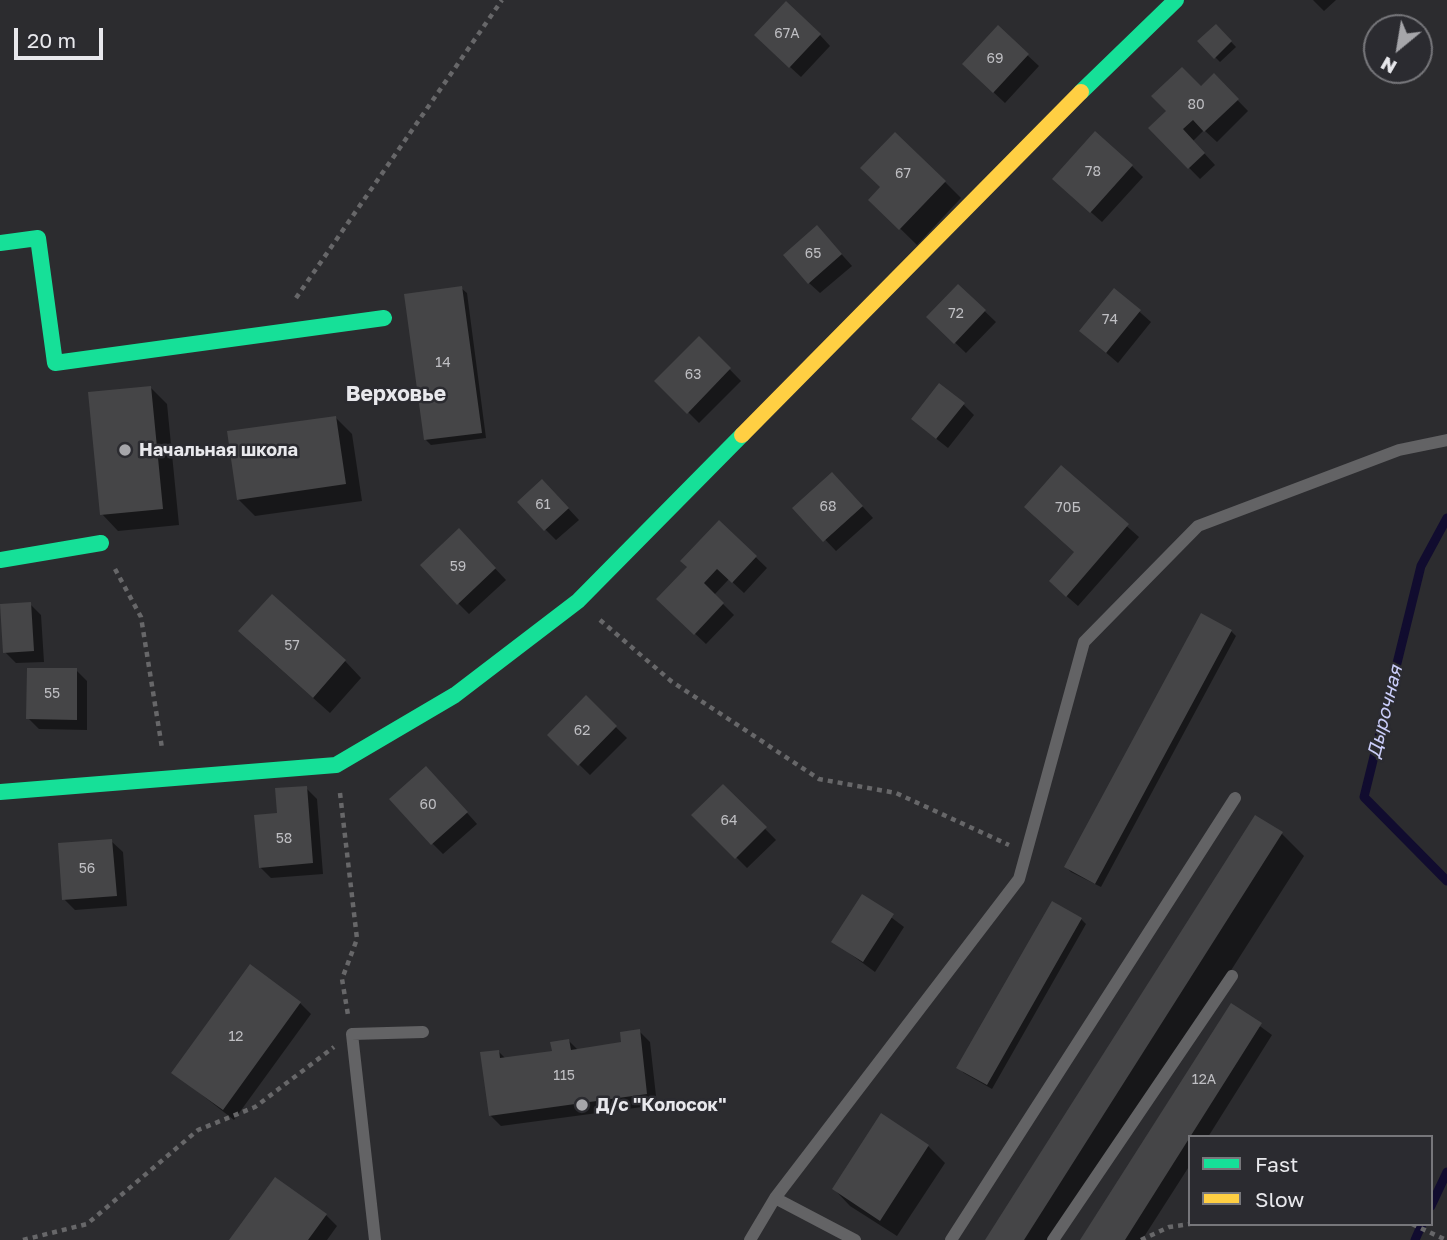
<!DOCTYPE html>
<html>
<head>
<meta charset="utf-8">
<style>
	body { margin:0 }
	#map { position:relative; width:1447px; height:1240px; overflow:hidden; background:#2c2c2f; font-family:"Golos Text",sans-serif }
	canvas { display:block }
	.legend { position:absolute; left:1188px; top:1135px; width:245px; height:91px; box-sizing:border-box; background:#2b2b30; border:2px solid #77777b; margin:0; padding:9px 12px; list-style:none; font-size:21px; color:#e8e8ec }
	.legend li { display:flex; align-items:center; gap:14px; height:35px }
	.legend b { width:35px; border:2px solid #77777b }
	.north { position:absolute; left:1363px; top:14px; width:70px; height:70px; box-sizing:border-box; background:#2b2b30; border:2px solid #77777b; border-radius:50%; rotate:210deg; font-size:19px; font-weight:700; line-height:28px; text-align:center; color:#e8e8ec }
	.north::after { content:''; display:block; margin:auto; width:24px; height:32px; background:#a6a6aa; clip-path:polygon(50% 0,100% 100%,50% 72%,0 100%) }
	.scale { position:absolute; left:14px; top:28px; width:89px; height:32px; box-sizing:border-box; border:4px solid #e8e8ec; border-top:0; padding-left:9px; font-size:21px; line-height:24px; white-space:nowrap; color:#e8e8ec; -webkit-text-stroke:5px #2b2b30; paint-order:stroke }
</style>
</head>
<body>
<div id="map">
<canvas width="1447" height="1240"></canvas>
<ul class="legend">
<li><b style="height:9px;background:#16e098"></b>Fast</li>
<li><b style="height:9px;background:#ffcf43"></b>Slow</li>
</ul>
<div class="north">N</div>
<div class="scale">20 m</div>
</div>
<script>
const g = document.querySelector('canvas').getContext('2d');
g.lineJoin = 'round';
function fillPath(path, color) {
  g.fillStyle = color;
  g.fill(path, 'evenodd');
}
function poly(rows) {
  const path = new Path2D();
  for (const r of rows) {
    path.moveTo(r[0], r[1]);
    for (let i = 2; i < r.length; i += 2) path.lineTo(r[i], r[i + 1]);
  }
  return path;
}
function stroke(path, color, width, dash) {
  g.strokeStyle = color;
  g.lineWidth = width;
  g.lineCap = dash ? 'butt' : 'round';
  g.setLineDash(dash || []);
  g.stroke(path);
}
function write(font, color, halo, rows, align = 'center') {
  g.font = font + ' "Golos Text",sans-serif';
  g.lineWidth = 5;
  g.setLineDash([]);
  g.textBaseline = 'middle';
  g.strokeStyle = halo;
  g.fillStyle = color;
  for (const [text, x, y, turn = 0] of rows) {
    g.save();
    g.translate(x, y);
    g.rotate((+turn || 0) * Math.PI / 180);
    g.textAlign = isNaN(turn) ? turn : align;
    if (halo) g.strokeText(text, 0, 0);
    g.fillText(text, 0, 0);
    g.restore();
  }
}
fillPath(poly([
	[1313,0,1336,0,1324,11],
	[1216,26,1236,47,1220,62,1199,41],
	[998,28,1039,66,1005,103,975,75],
	[820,35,830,46,801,77,767,46],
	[1214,76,1248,111,1217,142,1204,130,1193,141,1215,165,1200,179,1150,128],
	[1132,166,1143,177,1102,222,1066,190],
	[945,182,961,198,917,245,871,200],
	[828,239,852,266,820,293,809,283],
	[958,286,996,322,966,353,928,317],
	[461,288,467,293,486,438,431,445,426,440],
	[1115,290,1151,322,1118,363,1081,331],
	[699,338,741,381,699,423,657,381],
	[150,387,167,404,179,525,118,531,102,514],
	[963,404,974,415,948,448,924,429],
	[335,417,352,434,362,501,255,516,238,499],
	[1061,468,1139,537,1078,606,1062,592,1077,552],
	[843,485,873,518,836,551,795,508],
	[553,492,579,520,556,540,545,529],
	[719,522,767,568,744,593,729,579,714,595,734,615,706,644,658,599,689,567],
	[470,542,506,580,469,614,458,603],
	[30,604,41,615,44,662,16,663,5,652],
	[1231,631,1236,636,1101,887,1071,872,1066,867],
	[257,648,345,661,361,678,330,713],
	[76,670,87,681,87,730,39,729,28,718],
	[586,698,627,738,590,775,549,735],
	[437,779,477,824,443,854,432,843],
	[723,786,776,840,747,868,694,815],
	[306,788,317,799,323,874,271,878,260,867,279,815],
	[1256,818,1282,834,1304,856,1059,1240,987,1240],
	[111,841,123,852,127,906,75,910,64,899],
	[863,896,904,927,875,972,834,942],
	[1081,919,1086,924,992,1089,964,1073,959,1068],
	[300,1003,311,1014,234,1120,174,1073],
	[1231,1005,1272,1035,1208,1137,1190,1137,1190,1165,1142,1240,1083,1240],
	[639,1031,650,1042,657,1105,501,1126,490,1115,498,1051,506,1059,554,1053,569,1041,578,1050,623,1044],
	[928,1146,945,1163,897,1236,850,1206,834,1189],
	[326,1215,337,1226,327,1240,232,1240]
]), '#0007');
stroke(poly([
	[1447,518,1421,566,1364,797,1447,881],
	[1431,1206,1447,1172],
	[1415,1240,1422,1224]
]), '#110c2f', 9);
fillPath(poly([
	[786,1,821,34,789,68,754,35],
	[1216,24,1232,41,1214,59,1197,41],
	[998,25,1029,54,993,93,962,64],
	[1182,67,1201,86,1214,73,1239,99,1204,132,1193,120,1183,129,1205,153,1188,169,1148,128,1166,111,1151,96],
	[1095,131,1133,165,1090,213,1052,179],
	[895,132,946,181,899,230,868,200,880,187,860,168],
	[817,225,842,254,808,284,783,255],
	[958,284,986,310,954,344,926,317],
	[462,286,482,433,424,440,404,294],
	[1114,288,1141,310,1106,353,1079,331],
	[699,336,731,368,687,414,654,381],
	[939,383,965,403,936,439,911,419],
	[151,386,163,509,100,515,88,392],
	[336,416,346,484,237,500,227,431],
	[1061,465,1129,524,1066,597,1049,581,1074,552,1024,507],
	[832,472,863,506,823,542,792,508],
	[542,479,569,508,544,531,517,502],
	[719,520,757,556,732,583,717,569,704,583,724,603,694,635,656,599,687,567,680,561],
	[459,528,496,568,457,605,420,565],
	[272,594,346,660,313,698,238,631],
	[31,602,34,651,3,653,0,604],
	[1201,613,1232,630,1095,884,1064,867],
	[27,668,77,668,77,720,26,719],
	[586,695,617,726,578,766,547,735],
	[426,766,468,812,431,845,389,799],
	[723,784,767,827,735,859,691,815],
	[307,786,313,863,259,868,254,815,277,813,275,788],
	[1255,815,1283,832,1024,1240,985,1240],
	[112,839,117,896,62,900,58,843],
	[862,894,894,914,863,962,831,942],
	[1052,901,1082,918,987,1085,956,1068],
	[250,964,301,1002,223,1110,171,1073],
	[1231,1003,1262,1023,1125,1240,1080,1240],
	[640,1029,647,1094,489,1116,480,1052,499,1050,500,1058,552,1051,550,1042,569,1039,571,1050,621,1042,620,1032],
	[881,1113,929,1145,880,1221,832,1189],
	[275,1177,327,1214,308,1240,229,1240]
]), '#454547');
stroke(poly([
	[296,298,502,0],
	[115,569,141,617,162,748],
	[600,620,671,681,819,779,896,793,1009,845],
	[340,793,357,939,342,979,348,1015],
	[1412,1224,1446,1240],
	[23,1240,87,1224,198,1130,255,1107,334,1047],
	[1141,1240,1169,1227,1190,1224]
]), '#676769', 4.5, [5, 5]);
stroke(poly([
	[775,1198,855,1240],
	[375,1240,352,1034,423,1032],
	[750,1240,775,1198,1019,879,1084,642,1198,526,1399,450,1447,440],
	[951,1240,1235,798],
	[1053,1240,1232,976]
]), '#636365', 12);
stroke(poly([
	[1081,92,1176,0],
	[0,243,38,238,55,363,384,318],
	[0,560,101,543],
	[0,792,336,765,455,695,578,601,742,435]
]), '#16e098', 16);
stroke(poly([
	[742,435,1081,92]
]), '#ffcf43', 16);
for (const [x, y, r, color] of [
	[125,450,7,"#a6a6aa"],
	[582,1105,7,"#a6a6aa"]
]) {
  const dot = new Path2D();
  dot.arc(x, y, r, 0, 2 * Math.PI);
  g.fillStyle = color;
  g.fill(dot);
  stroke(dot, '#2b2b30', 2.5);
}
write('14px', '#bfbfc3', null, [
	["67А",787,34],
	["69",995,59],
	["80",1196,105],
	["78",1093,172],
	["67",903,174],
	["65",813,254],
	["72",956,314],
	["74",1110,320],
	["14",443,363],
	["63",693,375],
	["61",543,505],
	["68",828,507],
	["70Б",1068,508],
	["59",458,567],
	["57",292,646],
	["55",52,694],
	["62",582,731],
	["60",428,805],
	["64",729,821],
	["58",284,839],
	["56",87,869],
	["12",236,1037],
	["115",564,1076],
	["12А",1204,1080]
]);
write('bold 18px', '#e8e8ec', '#2b2b30', [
	["Начальная школа",139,450],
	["Д/c \"Колосок\"",596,1105]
], 'left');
write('italic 19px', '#cacdf9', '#2b2b30', [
	["Дырочная",1385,712,-76]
]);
write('bold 21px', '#e8e8ec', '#2b2b30', [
	["Верховье",396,394]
]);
</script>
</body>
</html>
